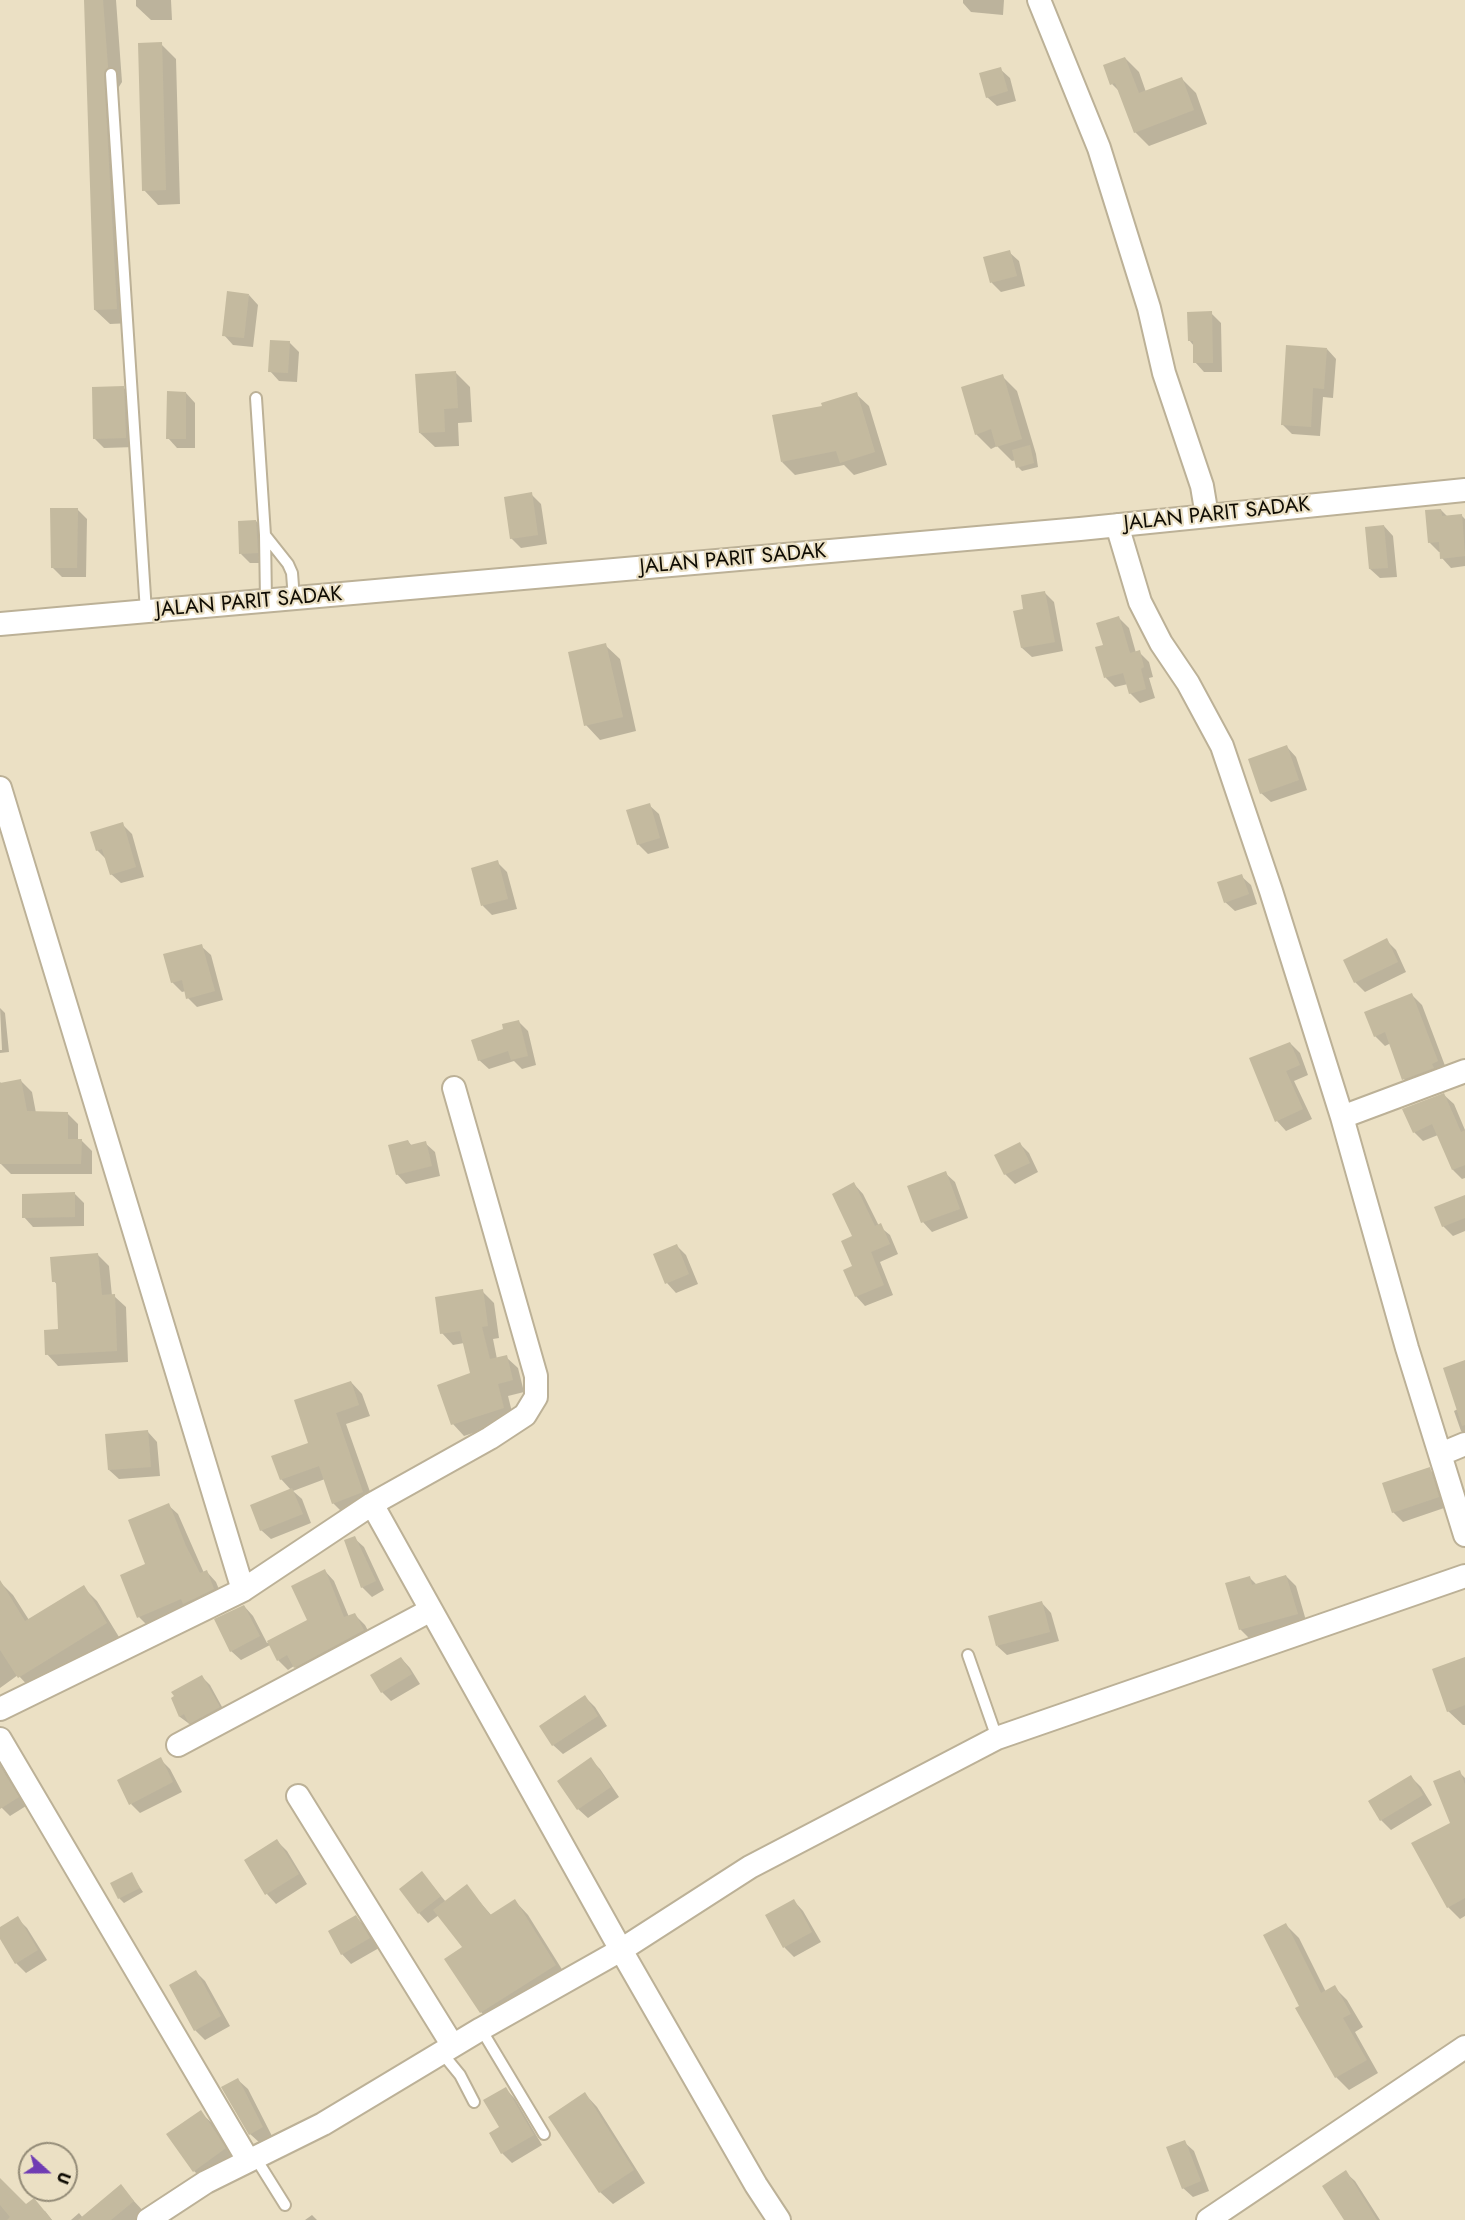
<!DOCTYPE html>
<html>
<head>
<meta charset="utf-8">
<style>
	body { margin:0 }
	#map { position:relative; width:1465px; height:2220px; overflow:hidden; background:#ebe0c4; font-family:Jost,sans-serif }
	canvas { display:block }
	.north { position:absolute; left:18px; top:2142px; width:60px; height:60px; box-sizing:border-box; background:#ebe0c4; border:2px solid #938b77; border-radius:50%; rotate:111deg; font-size:16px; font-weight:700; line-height:24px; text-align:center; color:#0f0c04 }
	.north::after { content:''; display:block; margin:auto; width:21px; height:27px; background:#6f3cb3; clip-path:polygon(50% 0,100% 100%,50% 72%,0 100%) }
</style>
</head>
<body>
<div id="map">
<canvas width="1465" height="2220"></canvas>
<div class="north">U</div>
</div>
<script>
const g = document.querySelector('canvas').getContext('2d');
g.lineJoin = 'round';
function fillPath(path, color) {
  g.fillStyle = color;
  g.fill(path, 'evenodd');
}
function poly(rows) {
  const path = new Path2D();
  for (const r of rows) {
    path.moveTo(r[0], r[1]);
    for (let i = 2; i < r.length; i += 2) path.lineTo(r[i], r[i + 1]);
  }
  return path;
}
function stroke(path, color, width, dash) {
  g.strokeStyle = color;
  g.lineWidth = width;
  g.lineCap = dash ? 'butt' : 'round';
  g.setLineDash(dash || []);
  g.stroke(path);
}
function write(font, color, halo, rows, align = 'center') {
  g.font = font + ' Jost,sans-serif';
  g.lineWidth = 4.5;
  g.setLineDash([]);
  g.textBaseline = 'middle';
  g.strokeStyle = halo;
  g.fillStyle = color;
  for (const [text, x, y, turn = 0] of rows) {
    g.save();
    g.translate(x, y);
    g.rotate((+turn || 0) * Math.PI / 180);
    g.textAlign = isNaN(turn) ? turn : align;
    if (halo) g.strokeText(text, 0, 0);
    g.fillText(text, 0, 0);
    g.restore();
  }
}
fillPath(poly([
	[86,0,116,0,122,82,117,90,131,323,110,324,95,310],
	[136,0,171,0,172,20,151,20,136,6],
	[963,0,1004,0,1003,15,971,12,963,3],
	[161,44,176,59,180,204,158,205,144,190],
	[1125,58,1139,72,1146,92,1182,79,1196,93,1207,124,1149,146,1135,132,1121,93,1112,84],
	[1000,69,1010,78,1016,101,997,106,987,97],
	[1009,252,1019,261,1025,286,1001,292,992,283,985,258],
	[249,295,258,305,253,347,233,345,224,335],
	[1211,313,1221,323,1222,372,1204,372,1195,362,1194,346,1189,340],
	[289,342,299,352,297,382,279,381,270,371],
	[1327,349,1336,359,1333,398,1323,397,1320,436,1292,434,1282,424],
	[456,373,470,387,472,422,458,423,459,446,435,447,420,433],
	[1002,376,1017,391,1036,454,1038,467,1022,471,1018,467,1016,460,1012,461,997,446,991,449,976,434],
	[123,387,133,397,135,447,104,448,94,438],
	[186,393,195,403,195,448,177,448,168,438],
	[856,394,869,406,887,465,854,475,844,465,795,475,782,462,824,407],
	[531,494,541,504,547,544,521,548,511,538],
	[77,509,87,519,86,577,62,577,52,567],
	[1441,510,1448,517,1462,516,1465,519,1465,566,1451,568,1442,558,1441,552,1439,552,1429,542],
	[256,521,266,531,267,563,250,563,241,554],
	[1384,526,1393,536,1397,577,1380,578,1370,569],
	[1044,592,1054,602,1063,651,1032,657,1022,648,1025,610],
	[1119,618,1129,628,1136,653,1139,652,1149,662,1153,677,1149,678,1155,698,1140,703,1130,693,1128,684,1115,687,1106,678,1097,648,1105,646],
	[605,645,620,659,636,731,600,740,586,725],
	[1287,747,1296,757,1307,790,1271,802,1261,793],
	[649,805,659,814,669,848,648,854,638,844],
	[122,824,132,834,144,877,121,883,111,874,107,860,97,850],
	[497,862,507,872,517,909,492,915,483,906,473,869],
	[1241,876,1251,885,1257,904,1235,911,1225,902],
	[1386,940,1396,950,1406,972,1365,992,1355,982],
	[201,946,211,955,223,1000,197,1007,188,998,186,991,182,992,172,982],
	[1412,995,1422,1005,1447,1071,1413,1089,1404,1079,1391,1043,1385,1046,1375,1036],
	[0,1008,5,1013,9,1052,0,1053,0,1050,2,1050],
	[519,1022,528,1031,536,1065,522,1069,514,1061,489,1069,479,1060,505,1030],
	[1290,1043,1300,1053,1308,1075,1294,1081,1312,1119,1286,1131,1277,1121,1251,1059],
	[21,1081,32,1092,36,1113,67,1113,78,1124,78,1140,81,1140,92,1151,92,1174,11,1174,0,1163,0,1082,2,1084],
	[1444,1095,1454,1104,1465,1130,1465,1178,1462,1179,1453,1170,1438,1135,1423,1141,1414,1132],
	[408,1141,412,1146,425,1143,435,1152,440,1176,406,1184,397,1174],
	[1020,1144,1029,1153,1038,1172,1015,1184,1005,1174],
	[945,1173,955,1182,968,1218,932,1232,923,1222,909,1186],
	[854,1184,863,1194,879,1226,890,1235,898,1254,880,1262,893,1295,865,1306,856,1296],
	[74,1193,84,1203,84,1226,33,1227,24,1217],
	[1465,1197,1465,1231,1453,1236,1443,1226],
	[677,1246,686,1255,698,1284,676,1293,667,1283],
	[97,1254,109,1266,112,1296,114,1296,126,1307,128,1362,58,1366,47,1354,60,1330,58,1286,54,1281],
	[482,1291,494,1303,499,1338,493,1339,497,1359,506,1357,518,1368,524,1392,508,1396,514,1420,464,1436,453,1424,472,1374,464,1343,453,1345,442,1333],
	[1465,1362,1465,1435,1461,1431,1454,1411,1458,1409],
	[351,1382,362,1394,370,1416,346,1424,374,1503,344,1514,333,1503,325,1479,293,1491,302,1499,311,1523,271,1539,261,1530,291,1490,281,1479,310,1444],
	[148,1432,157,1442,160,1476,119,1479,109,1470],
	[1429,1469,1439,1479,1447,1507,1403,1522,1393,1512],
	[168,1505,178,1514,204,1573,207,1572,216,1582,223,1599,148,1626,139,1617,147,1565],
	[354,1538,364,1547,384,1590,372,1597,362,1587],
	[325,1571,334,1581,349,1617,355,1615,365,1625,373,1640,304,1677,294,1666,288,1670,278,1660,270,1645,241,1660,231,1651,244,1606,253,1616,267,1643,309,1621],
	[1286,1576,1296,1586,1307,1624,1250,1639,1240,1629,1250,1578,1257,1585],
	[0,1582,13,1595,29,1620,83,1587,97,1601,119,1637,33,1691,18,1675,0,1688],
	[1042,1603,1051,1613,1059,1641,1007,1655,997,1646],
	[401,1658,410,1668,420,1684,391,1701,382,1692],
	[1465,1659,1465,1725,1463,1725,1448,1711],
	[202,1677,210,1685,227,1716,199,1731,180,1717,173,1699],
	[585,1697,595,1707,607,1726,563,1754,553,1745],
	[160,1759,170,1769,182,1792,140,1813,131,1804],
	[590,1759,600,1769,619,1797,588,1818,578,1809],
	[0,1764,26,1806,10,1816,0,1806],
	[1459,1772,1465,1778,1465,1916,1460,1919,1448,1907,1413,1844,1452,1824],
	[1411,1777,1421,1787,1432,1805,1391,1830,1381,1820,1370,1802],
	[277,1841,287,1851,307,1884,276,1904,267,1894],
	[422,1873,446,1902,466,1886,492,1916,515,1901,528,1915,568,1979,495,2025,481,2012,464,1948,439,1915,428,1923,419,1913],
	[131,1874,143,1892,124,1903,119,1898],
	[794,1901,803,1911,821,1942,794,1957,785,1948,767,1916],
	[356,1917,366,1927,379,1948,351,1964,342,1954],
	[17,1918,27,1928,47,1960,26,1973,16,1963,0,1936,0,1929],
	[1286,1925,1299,1938,1326,1992,1334,1987,1347,2000,1363,2027,1355,2032,1378,2073,1349,2090,1336,2077,1300,2006],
	[196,1972,205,1981,230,2026,205,2040,195,2030],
	[238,2080,248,2089,272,2136,260,2143,250,2134],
	[506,2089,515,2099,542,2145,512,2163,502,2153,491,2134,501,2128],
	[585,2094,597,2107,645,2183,613,2204,600,2192],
	[200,2112,215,2126,239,2164,209,2185,194,2171],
	[1184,2142,1194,2151,1209,2191,1193,2197,1183,2188],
	[1345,2172,1355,2181,1380,2220,1345,2220],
	[0,2179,26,2206,45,2211,52,2220,0,2220],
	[120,2186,145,2213,136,2220,71,2220,79,2213,83,2218],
	[312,2215,317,2220,305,2220]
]), '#0003');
fillPath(poly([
	[84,0,103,0,108,67,104,74,117,309,94,310],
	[162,42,166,190,142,191,138,43],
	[1125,57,1139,93,1182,77,1194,110,1134,133,1115,83,1110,85,1103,65],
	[1001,67,1008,91,986,98,979,73],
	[1010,250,1017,276,990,283,983,257],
	[227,291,249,294,244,338,222,336],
	[1212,311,1213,363,1193,363,1193,341,1188,341,1187,312],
	[270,340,290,341,288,373,268,372],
	[1286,345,1327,348,1324,389,1313,388,1311,427,1281,425],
	[456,371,458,408,444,409,445,432,419,433,415,374],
	[1003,374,1022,439,996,447,991,429,975,435,961,387],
	[124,386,126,438,93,439,92,387],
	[167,391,186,392,186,439,166,439],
	[857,392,875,452,840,463,836,451,781,462,772,415,822,406,821,403],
	[1030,445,1034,463,1016,468,1012,450],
	[532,492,538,535,510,539,504,497],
	[50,508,78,508,77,568,51,568],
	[1441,509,1442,516,1462,514,1465,556,1440,559,1439,542,1428,543,1425,510],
	[256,520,258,553,239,554,238,521],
	[1384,525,1388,568,1369,569,1365,527],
	[1045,591,1055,642,1021,648,1013,611,1023,609,1021,595],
	[1119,616,1130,653,1140,650,1144,667,1141,669,1146,689,1129,694,1123,673,1104,678,1095,647,1103,645,1096,623],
	[606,643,623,717,584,726,568,652],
	[1287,745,1299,780,1260,794,1248,759],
	[650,803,660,838,637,845,626,810],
	[123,822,136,867,110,875,102,849,96,851,90,832],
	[498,860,508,899,481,906,471,868],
	[1242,874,1249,894,1224,903,1217,882],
	[1387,938,1398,962,1354,983,1343,960],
	[202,944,215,991,186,999,182,980,171,983,163,954],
	[1412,993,1438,1061,1432,1064,1434,1068,1402,1080,1385,1032,1374,1037,1364,1012],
	[519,1020,528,1056,511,1060,508,1051,478,1061,471,1040,503,1029,502,1024],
	[1290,1042,1300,1065,1286,1071,1303,1109,1275,1122,1249,1058],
	[21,1079,27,1111,68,1112,68,1139,82,1139,81,1164,0,1164,0,1083],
	[1444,1093,1461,1132,1465,1130,1465,1165,1452,1170,1432,1124,1413,1133,1402,1109],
	[408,1140,410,1145,426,1141,432,1166,396,1175,388,1145],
	[1020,1142,1030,1163,1004,1175,994,1155],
	[946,1171,960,1209,921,1223,907,1186],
	[854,1182,875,1226,881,1223,890,1244,871,1252,884,1285,855,1297,843,1270,852,1266,841,1241,852,1236,832,1194],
	[75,1192,75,1217,22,1218,22,1194],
	[1465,1195,1465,1218,1442,1227,1434,1207],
	[677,1244,689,1274,665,1284,653,1254],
	[98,1253,102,1295,115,1294,117,1351,45,1355,44,1330,58,1329,56,1282,52,1282,50,1257],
	[483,1289,488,1326,482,1327,490,1359,507,1355,513,1380,498,1384,504,1408,451,1425,437,1385,470,1373,460,1331,440,1334,435,1297],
	[1465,1360,1465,1425,1462,1426,1443,1368],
	[351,1381,359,1405,336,1413,363,1492,332,1504,319,1466,280,1480,271,1456,308,1443,294,1400],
	[148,1430,151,1467,108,1470,105,1434],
	[1430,1467,1439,1497,1392,1513,1382,1483],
	[292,1488,303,1514,260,1531,250,1505],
	[169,1503,186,1546,200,1573,207,1570,214,1589,183,1604,181,1599,137,1618,120,1575,145,1564,128,1520],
	[355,1536,376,1581,361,1588,344,1540],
	[325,1569,344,1617,355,1613,364,1630,294,1668,287,1655,277,1661,267,1641,307,1620,291,1586],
	[1286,1575,1298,1614,1239,1630,1225,1583,1250,1576,1252,1585],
	[0,1580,25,1621,84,1585,107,1623,18,1678,0,1650],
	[1042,1601,1050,1632,996,1646,988,1616],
	[244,1605,260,1636,230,1652,214,1619],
	[401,1657,412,1674,381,1693,370,1675],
	[1465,1657,1465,1705,1447,1712,1432,1669],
	[202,1675,220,1707,189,1724,184,1714,179,1717,171,1698,174,1696,171,1692],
	[585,1695,598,1716,552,1746,539,1726],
	[161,1757,173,1782,129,1805,117,1780],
	[591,1757,611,1787,577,1810,557,1781],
	[0,1766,19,1797,0,1809],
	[1460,1770,1465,1785,1465,1898,1447,1908,1411,1843,1450,1823,1433,1781],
	[1411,1775,1423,1795,1380,1821,1368,1801],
	[277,1839,299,1874,265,1895,244,1860],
	[422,1871,441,1896,418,1914,399,1889],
	[132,1872,140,1888,118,1899,110,1883],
	[467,1884,490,1915,515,1899,556,1965,480,2013,444,1959,462,1947,433,1910],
	[794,1899,812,1932,783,1948,765,1915],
	[356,1915,370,1938,341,1955,328,1931],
	[18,1916,38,1950,15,1964,0,1939,0,1927],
	[1286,1923,1321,1993,1335,1985,1351,2014,1343,2018,1367,2060,1335,2078,1295,2008,1299,2006,1263,1935],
	[196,1970,221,2016,194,2031,169,1985],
	[238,2078,263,2127,249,2135,221,2087],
	[506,2087,534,2135,501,2154,489,2133,499,2127,483,2100],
	[585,2092,634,2170,599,2193,548,2117],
	[201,2110,226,2148,193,2172,166,2134],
	[1185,2140,1201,2181,1182,2189,1166,2147],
	[1346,2170,1377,2220,1344,2220,1322,2186],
	[0,2178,26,2204,34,2198,52,2220,7,2220,10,2217,0,2205],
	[121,2184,134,2201,111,2220,78,2220]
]), '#c4ba9f');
const service = poly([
	[111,74,146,612],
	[256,398,265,535,288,564,292,573,294,599],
	[265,535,266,601],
	[968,1655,997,1738],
	[481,2029,544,2134],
	[442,2053,460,2075,474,2102],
	[255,2157,285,2205]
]);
const minor = poly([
	[1039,0,1099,148,1149,308,1164,373,1202,486,1207,516],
	[1117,525,1140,602,1161,643,1188,683,1222,746,1271,891,1342,1117,1407,1348,1465,1535],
	[0,624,1080,529,1465,490],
	[0,788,243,1590],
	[1342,1117,1465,1071],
	[1441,1454,1465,1444],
	[372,1504,621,1950,756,2185,779,2220],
	[0,1709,243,1590,372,1504,490,1438,525,1415,536,1397,536,1376,454,1088],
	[0,1739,248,2160],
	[178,1745,431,1610],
	[298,1796,453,2046],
	[148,2220,206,2182,323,2124,481,2029,621,1950,750,1867,997,1738,1465,1576],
	[1208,2220,1465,2047]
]);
stroke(service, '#bcb197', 14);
stroke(minor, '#bcb197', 26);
stroke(service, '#fff', 10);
stroke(minor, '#fff', 22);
write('21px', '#0f0c04', '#ebe0c4', [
	["JALAN PARIT SADAK",1217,515,-6],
	["JALAN PARIT SADAK",733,560,-5],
	["JALAN PARIT SADAK",249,603,-5]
]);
</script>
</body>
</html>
